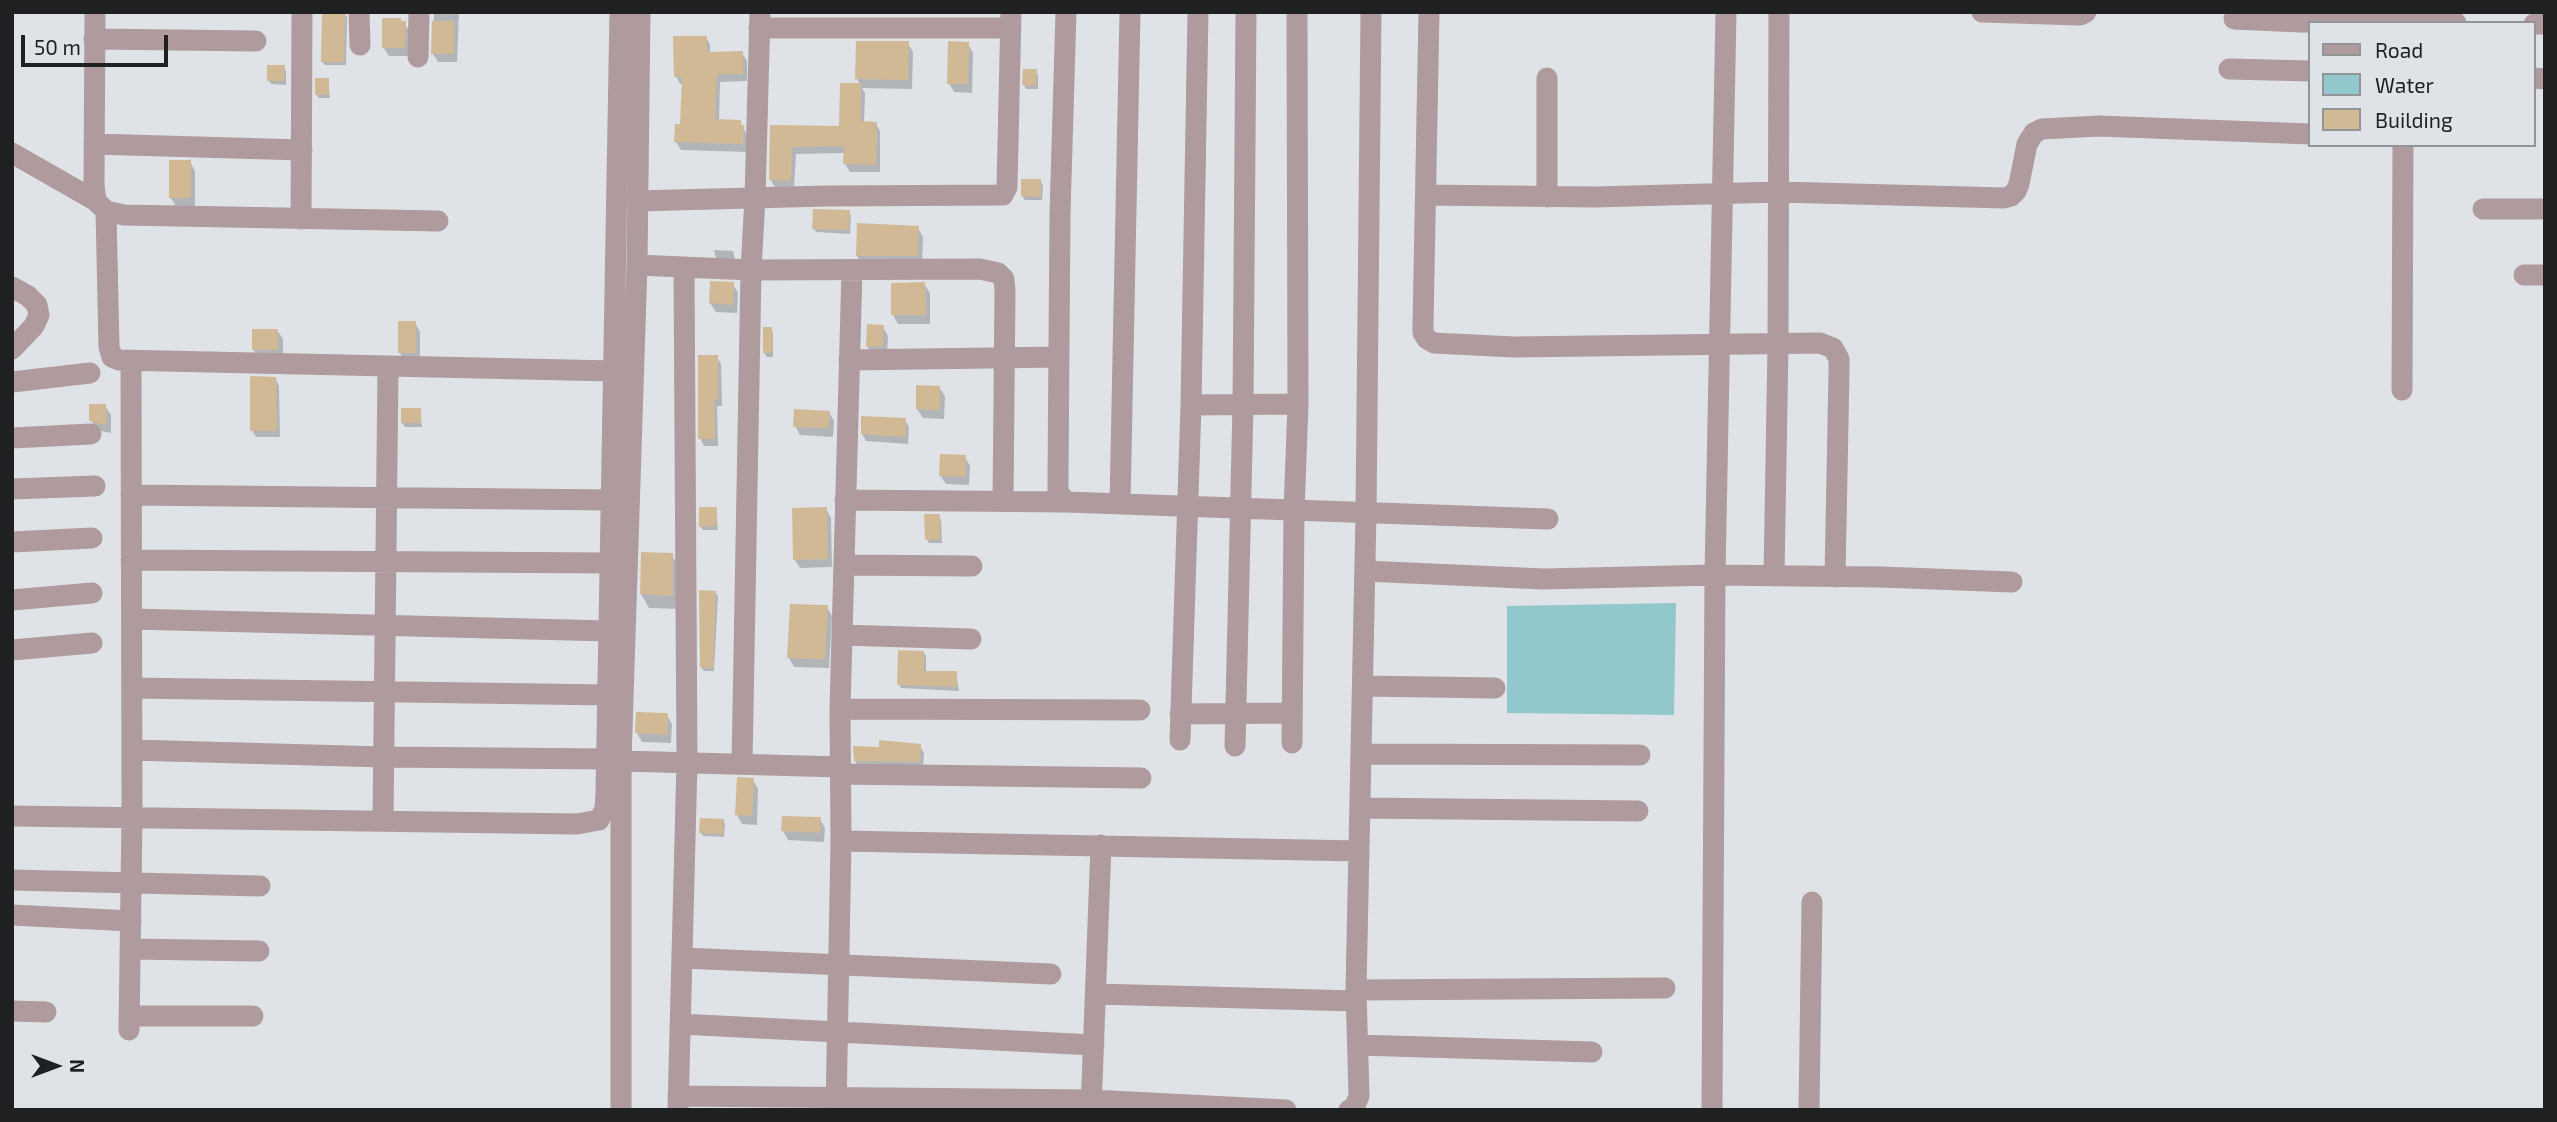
<!DOCTYPE html>
<html>
<head>
<meta charset="utf-8">
<style>
	body { margin:0 }
	#map { position:relative; width:2557px; height:1122px; overflow:hidden; background:#dfe3e7; font-family:"Exo 2",sans-serif }
	canvas { display:block }
	.frame { position:absolute; inset:0; border:14px solid #1e2021; pointer-events:none }
	.legend { position:absolute; left:2308px; top:21px; width:228px; height:126px; box-sizing:border-box; background:#dfe3e7; border:2px solid #929598; margin:0; padding:9px 12px; list-style:none; font-size:21px; color:#1e2021 }
	.legend li { display:flex; align-items:center; gap:14px; height:35px }
	.legend b { width:35px; border:2px solid #929598 }
	.north { position:absolute; left:21px; top:1031px; width:70px; height:70px; -webkit-text-stroke:5px #dfe3e7; paint-order:stroke; rotate:90deg; font-size:19px; font-weight:700; line-height:28px; text-align:center; color:#1e2021 }
	.north::after { content:''; display:block; margin:auto; width:24px; height:32px; background:#1e2021; clip-path:polygon(50% 0,100% 100%,50% 72%,0 100%) }
	.scale { position:absolute; left:21px; top:35px; width:147px; height:32px; box-sizing:border-box; border:4px solid #1e2021; border-top:0; padding-left:9px; font-size:21px; line-height:24px; white-space:nowrap; color:#1e2021; -webkit-text-stroke:5px #dfe3e7; paint-order:stroke }
</style>
</head>
<body>
<div id="map">
<canvas width="2557" height="1122"></canvas>
<div class="frame"></div>
<ul class="legend">
<li><b style="height:9px;background:#af9a9e"></b>Road</li>
<li><b style="height:19px;background:#92c8cc"></b>Water</li>
<li><b style="height:19px;background:#d2b995"></b>Building</li>
</ul>
<div class="north">N</div>
<div class="scale">50 m</div>
</div>
<script>
const g = document.querySelector('canvas').getContext('2d');
g.lineJoin = 'round';
function fillPath(path, color) {
  g.fillStyle = color;
  g.fill(path, 'evenodd');
}
function poly(rows) {
  const path = new Path2D();
  for (const r of rows) {
    path.moveTo(r[0], r[1]);
    for (let i = 2; i < r.length; i += 2) path.lineTo(r[i], r[i + 1]);
  }
  return path;
}
function stroke(path, color, width, dash) {
  g.strokeStyle = color;
  g.lineWidth = width;
  g.lineCap = dash ? 'butt' : 'round';
  g.setLineDash(dash || []);
  g.stroke(path);
}
fillPath(poly([
	[1676,603,1674,715,1507,713,1507,606]
]), '#92c8cc');
fillPath(poly([
	[434,12,459,12,457,62,438,62,433,54],
	[344,13,347,17,346,65,325,65,322,61],
	[400,19,410,31,409,56,389,56,383,47],
	[706,37,710,45,710,53,742,53,747,61,747,81,720,82,719,121,740,122,747,135,747,152,681,150,676,142,682,126,683,84,680,84,676,76],
	[908,43,913,52,912,89,862,88,865,93,864,123,876,124,880,131,880,172,850,172,845,164,845,153,796,154,794,188,775,187,770,179,772,126,841,128,860,85,857,79],
	[968,44,973,53,972,93,954,92,949,83],
	[284,67,286,71,286,85,271,84,269,80],
	[1036,71,1038,75,1038,89,1026,89,1024,85],
	[328,79,330,98,319,98,316,94],
	[190,162,195,171,195,207,176,207,171,198],
	[1040,181,1043,185,1042,200,1025,200,1022,196],
	[849,212,851,216,850,234,816,232,814,228],
	[918,228,923,237,922,265,863,265,857,256],
	[714,250,733,251,735,259,716,259],
	[733,284,738,293,737,313,716,312,710,303],
	[924,284,930,293,930,324,898,324,893,315],
	[415,323,420,332,420,362,405,362,400,353],
	[883,327,888,336,887,355,873,355,867,346],
	[771,329,773,333,773,357,767,357,764,353],
	[277,330,283,339,283,359,259,358,253,349],
	[717,357,721,364,722,406,717,406,718,446,704,446,700,438],
	[275,378,279,386,280,437,256,437,252,430],
	[939,387,945,396,944,419,923,418,917,409],
	[105,406,111,415,111,433,96,430,91,420],
	[420,410,422,427,405,427,402,423],
	[829,412,834,421,833,437,800,435,795,426],
	[905,420,909,427,908,444,866,441,862,434],
	[965,457,970,466,969,485,946,484,940,475],
	[716,509,718,530,703,530,700,526],
	[826,509,831,518,832,567,800,568,794,559],
	[939,516,941,520,942,543,929,543,927,539],
	[672,555,680,569,680,609,649,608,641,594],
	[715,592,718,596,714,671,704,671,701,667],
	[827,607,832,616,829,668,794,667,789,658],
	[923,652,926,656,926,673,956,673,959,691,901,688,898,684],
	[667,715,672,724,671,743,642,742,637,733],
	[920,746,924,753,923,768,859,767,855,761],
	[753,780,758,789,757,825,742,824,737,815],
	[820,819,825,828,824,842,788,840,783,831],
	[723,820,725,824,724,837,703,836,701,832]
]), '#0003');
fillPath(poly([
	[322,12,345,12,344,62,321,62],
	[382,18,401,18,401,21,406,21,405,48,382,48],
	[432,21,454,21,454,54,431,54],
	[673,36,707,36,707,52,743,51,743,74,717,74,715,119,741,120,741,125,744,125,743,144,674,142,675,124,680,124,682,77,674,77],
	[856,41,909,41,908,80,855,79],
	[948,41,969,42,968,84,947,84],
	[267,65,285,65,284,81,267,81],
	[1023,69,1037,69,1036,86,1022,85],
	[315,78,329,78,329,95,315,95],
	[840,83,861,83,861,121,877,122,876,165,843,164,844,146,792,147,791,181,769,180,770,125,839,126],
	[169,160,191,160,191,198,169,198],
	[1021,179,1041,179,1041,197,1021,196],
	[813,209,850,210,849,230,812,229],
	[857,223,919,226,918,256,856,256],
	[710,281,734,282,733,305,709,303],
	[925,282,926,315,891,315,891,283],
	[398,321,416,321,416,353,398,353],
	[867,324,884,325,883,346,866,347],
	[763,327,772,327,772,353,763,353],
	[252,329,278,329,278,350,252,350],
	[698,355,718,355,718,399,714,399,715,439,698,439],
	[250,376,276,377,277,431,250,431],
	[916,385,940,386,940,410,916,409],
	[89,404,106,404,106,425,89,421],
	[401,408,421,408,421,423,401,423],
	[794,409,830,411,829,428,793,427],
	[861,416,906,418,905,437,861,434],
	[940,454,966,455,965,477,939,476],
	[699,507,717,507,717,526,699,527],
	[827,507,828,559,793,560,792,508],
	[924,514,940,514,940,539,925,540],
	[641,552,673,553,673,596,640,594],
	[699,590,716,591,713,668,700,667],
	[790,604,828,605,825,659,787,658],
	[898,650,924,651,924,671,957,671,957,687,897,685],
	[636,712,668,713,667,735,635,733],
	[879,740,921,744,920,762,854,761,853,746,879,747],
	[737,777,754,778,752,816,735,815],
	[782,816,821,817,820,833,781,831],
	[700,818,724,819,723,834,699,833]
]), '#d2b995');
stroke(poly([
	[95,12,94,185,96,201,106,211,124,215,438,221],
	[359,12,360,45],
	[1066,12,1060,213,1058,478,1058,492,1066,502,1548,519],
	[1429,12,1423,325,1423,333,1427,339,1434,343,1514,347,1820,343,1833,348,1839,359,1839,372,1835,577],
	[1982,12,2080,15,2086,12],
	[2234,19,2301,22,2456,23],
	[2534,24,2545,24],
	[759,28,1011,28],
	[94,39,256,41],
	[418,57,419,12],
	[2229,69,2310,71],
	[1547,78,1547,197],
	[2534,78,2545,79],
	[94,144,302,150],
	[12,153,96,201],
	[1426,195,1595,197,1779,192,2004,198,2011,196,2016,191,2019,184,2027,144,2034,133,2042,129,2099,126,2310,134],
	[637,201,827,196,1003,195,1007,187,1011,12],
	[2483,209,2545,209],
	[106,211,109,347,112,357,119,360,613,371],
	[301,219,302,12],
	[637,265,751,270,980,269,998,273,1004,279,1005,291,1003,501],
	[2524,275,2545,275],
	[12,287,28,296,37,305,39,315,34,326,12,349],
	[849,360,1059,357],
	[12,382,90,373],
	[2402,390,2403,145],
	[1191,405,1298,404],
	[12,438,91,434],
	[12,489,95,486],
	[131,495,612,500],
	[845,500,1066,502],
	[1120,504,1130,12],
	[12,542,92,538],
	[131,560,610,563],
	[844,565,972,566],
	[1365,571,1544,579,1715,575,1881,577,2012,582],
	[1774,576,1778,345,1779,12],
	[12,600,92,593],
	[132,619,609,631],
	[842,635,971,639],
	[12,650,92,643],
	[1363,686,1495,688],
	[132,688,608,695],
	[840,709,1140,710],
	[1180,714,1292,713],
	[1180,740,1191,405,1198,12],
	[1292,743,1294,511,1298,404,1297,12],
	[1235,746,1243,405,1246,12],
	[132,750,384,757,607,759],
	[1361,754,1640,755],
	[621,761,841,767],
	[742,764,751,270,755,198,760,12],
	[841,774,1141,778],
	[1360,808,1638,811],
	[12,816,577,824,599,820,605,809,606,794,620,12],
	[383,821,388,368],
	[841,841,1359,851],
	[12,880,260,886],
	[12,915,131,921],
	[130,949,259,951],
	[683,958,1051,974],
	[1356,990,1665,988],
	[1096,994,1356,1001],
	[12,1011,46,1012],
	[129,1016,253,1016],
	[680,1024,1094,1045],
	[129,1030,132,817,131,362],
	[1358,1045,1592,1052],
	[678,1096,1092,1100,1286,1110],
	[621,1110,621,761,637,265,640,12],
	[678,1110,687,762,684,267],
	[836,1110,841,841,840,709,852,270],
	[1091,1110,1101,845],
	[1349,1110,1354,1108,1359,1096,1356,990,1366,514,1371,12],
	[1712,1110,1715,575,1726,12],
	[1809,1110,1812,902]
]), '#af9a9e', 21);
</script>
</body>
</html>
